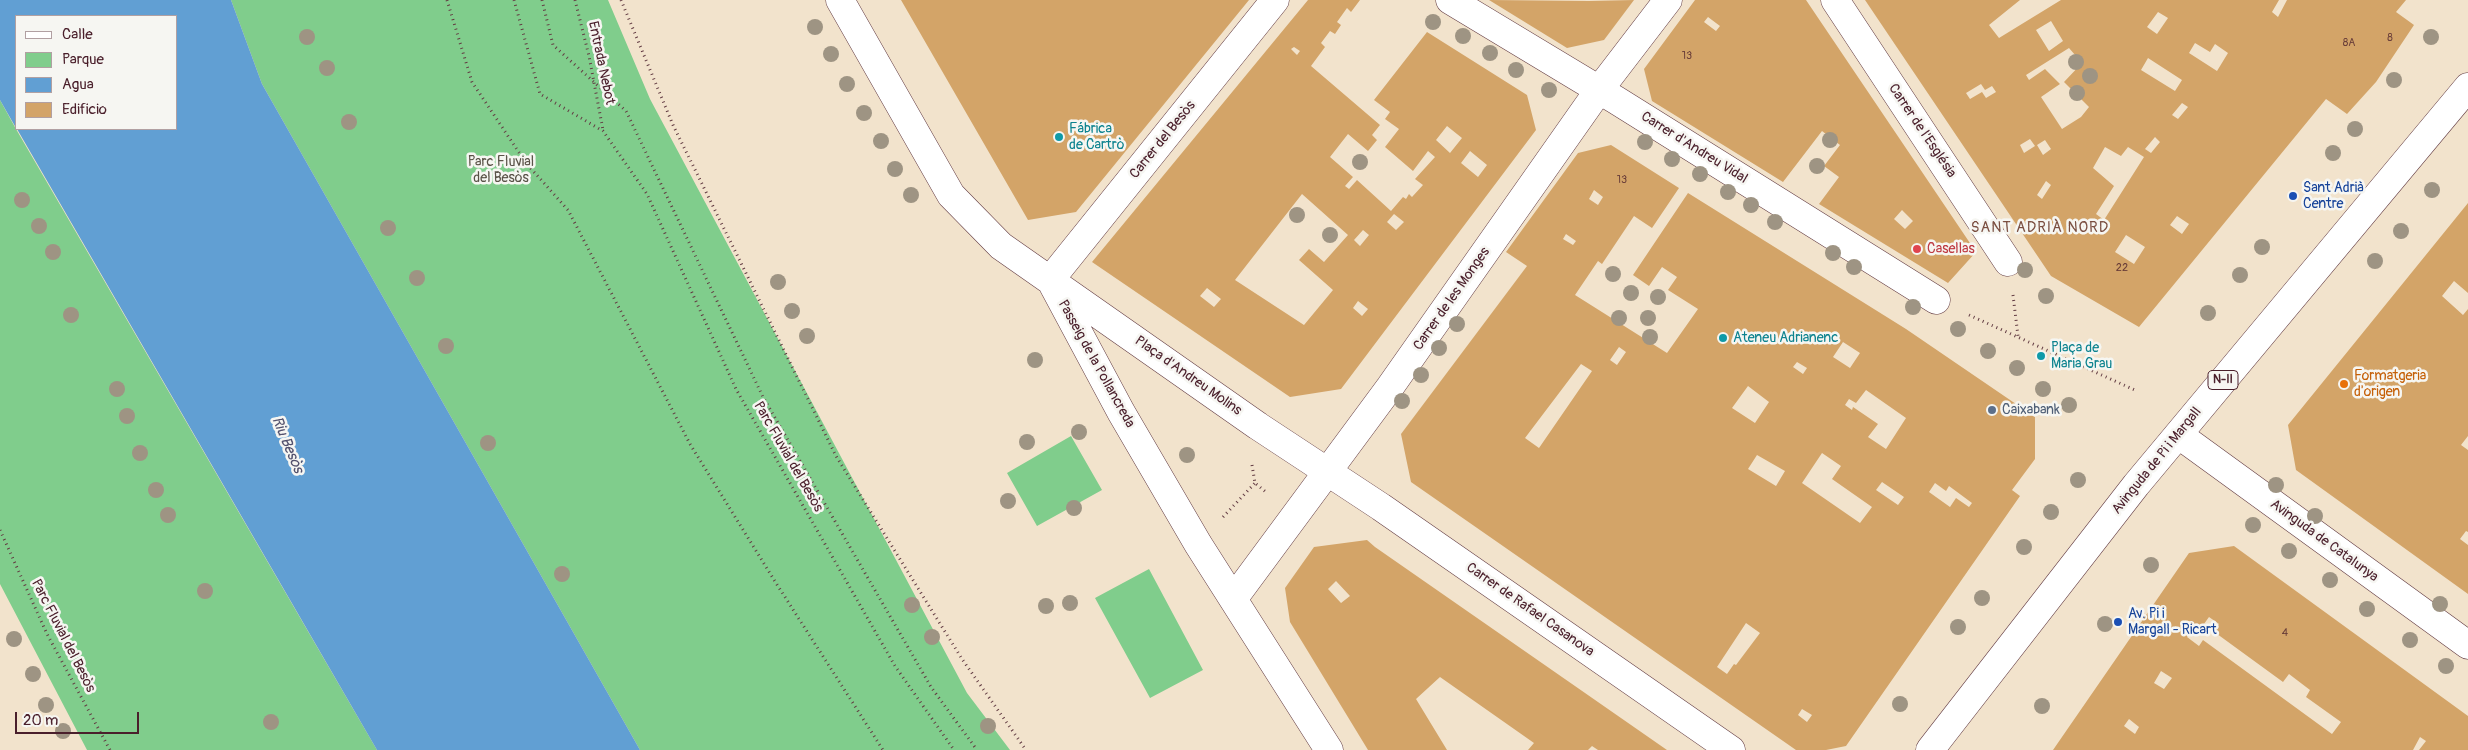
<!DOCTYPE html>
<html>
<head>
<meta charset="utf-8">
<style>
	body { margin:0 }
	#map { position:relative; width:2468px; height:750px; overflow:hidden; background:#f2e3cc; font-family:Pangolin,sans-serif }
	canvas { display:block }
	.legend { position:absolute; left:15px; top:15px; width:162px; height:115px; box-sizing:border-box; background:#f6f6f2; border:1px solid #b1a0a2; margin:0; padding:6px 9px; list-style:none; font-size:15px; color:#4a1f2b }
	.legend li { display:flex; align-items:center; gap:10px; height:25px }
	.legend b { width:25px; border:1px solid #b1a0a2 }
	.scale { position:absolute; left:15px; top:712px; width:124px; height:22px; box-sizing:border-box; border:2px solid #4a1f2b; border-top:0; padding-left:6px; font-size:15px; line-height:18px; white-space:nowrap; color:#4a1f2b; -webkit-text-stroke:4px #f6f6f2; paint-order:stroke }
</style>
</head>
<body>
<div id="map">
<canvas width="2468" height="750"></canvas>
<ul class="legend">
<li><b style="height:6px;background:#fff"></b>Calle</li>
<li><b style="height:14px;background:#80cd8c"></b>Parque</li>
<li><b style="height:14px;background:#619fd3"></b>Agua</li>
<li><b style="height:14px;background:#d3a468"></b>Edificio</li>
</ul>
<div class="scale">20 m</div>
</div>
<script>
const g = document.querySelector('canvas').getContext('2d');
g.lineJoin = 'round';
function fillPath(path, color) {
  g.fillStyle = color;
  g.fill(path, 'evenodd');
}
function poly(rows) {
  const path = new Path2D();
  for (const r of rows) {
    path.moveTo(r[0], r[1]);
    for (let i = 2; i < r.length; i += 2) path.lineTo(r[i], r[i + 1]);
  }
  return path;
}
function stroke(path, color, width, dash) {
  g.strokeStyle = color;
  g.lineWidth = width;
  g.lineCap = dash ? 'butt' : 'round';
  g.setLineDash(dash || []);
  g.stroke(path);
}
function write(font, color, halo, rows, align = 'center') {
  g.font = font + ' Pangolin,sans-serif';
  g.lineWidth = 5;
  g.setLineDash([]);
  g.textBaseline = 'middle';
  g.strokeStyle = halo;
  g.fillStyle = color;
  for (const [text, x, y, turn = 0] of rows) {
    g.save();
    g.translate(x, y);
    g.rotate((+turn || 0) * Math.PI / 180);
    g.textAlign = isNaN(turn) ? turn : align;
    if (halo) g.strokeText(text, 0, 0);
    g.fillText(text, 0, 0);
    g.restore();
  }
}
fillPath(poly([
	[231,0,608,0,650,99,967,693,1010,750,640,750,262,84],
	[0,100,16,129,377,750,87,750,0,584],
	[1071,436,1102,490,1037,526,1007,473],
	[1149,569,1203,670,1150,698,1095,598]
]), '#80cd8c');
fillPath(poly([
	[0,0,231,0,262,84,640,750,377,750,17,129,176,129,176,16,16,16,16,128,0,100]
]), '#619fd3');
fillPath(poly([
	[901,0,1249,0,1076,212,1028,220],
	[1308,0,1360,0,1351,12,1347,8,1337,22,1341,25,1335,34,1330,31,1321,43,1325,47,1311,66,1380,125,1372,135,1377,140,1368,151,1348,134,1330,157,1353,177,1345,186,1349,189,1357,180,1391,211,1403,197,1406,199,1409,194,1412,197,1423,185,1415,179,1435,157,1428,151,1413,171,1385,147,1399,129,1385,119,1390,112,1374,100,1427,32,1527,95,1536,130,1341,389,1290,397,1092,262],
	[1294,47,1300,51,1297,55,1291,49],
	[1447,126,1462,138,1450,153,1436,140],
	[1470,151,1487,165,1478,177,1461,163],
	[1302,194,1348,235,1324,262,1309,249,1299,260,1333,290,1304,325,1235,280],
	[1394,214,1404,222,1396,230,1387,222],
	[1363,230,1369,235,1360,246,1354,240],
	[1207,288,1221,299,1214,307,1200,296],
	[1358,301,1368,309,1362,316,1353,308],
	[1489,0,1589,1,1634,0,1604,40,1567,48],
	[1695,0,1806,0,1976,252,1948,283,1819,204,1839,177,1824,166,1840,145,1822,131,1783,182,1652,101,1644,69],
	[1708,17,1720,26,1716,31,1704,22],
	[1902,210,1913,221,1905,229,1894,219],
	[1865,0,2020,0,1989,25,1999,38,2061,0,2279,0,2272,12,2278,17,2287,0,2406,0,2396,12,2414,25,2376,82,2347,114,2326,99,2139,327,2051,276],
	[2158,12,2168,18,2157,34,2147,27],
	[2051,21,2063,41,2049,51,2036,30],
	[2195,43,2210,52,2215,44,2228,53,2217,71,2189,53],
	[2069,48,2082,63,2064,82,2089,107,2081,117,2062,129,2041,97,2060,84,2045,69,2029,80,2026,75],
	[2148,58,2182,80,2175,91,2141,70],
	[1981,84,1985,90,1992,86,1996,92,1986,98,1982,92,1970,99,1966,93],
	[2182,103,2188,107,2178,119,2172,115],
	[2155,137,2160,142,2151,153,2145,149],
	[2030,139,2035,146,2024,153,2020,145],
	[2045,140,2051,149,2043,155,2037,145],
	[2105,147,2121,156,2128,147,2144,157,2104,220,2096,214,2114,186,2093,168],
	[2046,181,2051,185,2042,199,2037,195],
	[2177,216,2189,224,2182,234,2170,225],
	[2126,235,2145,247,2134,264,2115,252],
	[1611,145,1679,188,1652,228,1634,216,1602,264,1598,261,1575,295,1667,353,1698,309,1668,290,1677,277,1662,267,1649,286,1633,275,1688,193,1906,329,2035,417,2035,459,2012,490,2020,496,1846,746,1826,750,1796,750,1411,482,1401,434,1527,266,1506,252,1578,153],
	[1594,190,1603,197,1598,205,1589,199],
	[1566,234,1576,241,1573,245,1563,239],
	[1843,342,1860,353,1850,368,1833,357],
	[1619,347,1626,352,1617,365,1610,360],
	[1797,362,1807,368,1803,374,1793,367],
	[1581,364,1592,371,1539,448,1525,438],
	[1748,386,1769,402,1755,423,1732,408],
	[1866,390,1906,418,1886,449,1868,437,1878,424,1853,407,1852,410,1845,405,1849,399,1856,403],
	[1822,453,1841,466,1832,479,1872,507,1860,523,1802,483],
	[1757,455,1785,471,1776,486,1748,469],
	[1882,482,1904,497,1898,505,1876,490],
	[1935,483,1946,491,1949,486,1972,503,1969,507,1956,498,1950,507,1929,492],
	[1746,623,1760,633,1736,665,1734,664,1727,674,1717,667],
	[1802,709,1812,715,1807,722,1798,715],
	[2468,203,2468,293,2454,281,2442,296,2463,315,2468,309,2468,436,2461,445,2468,450,2468,532,2466,531,2460,539,2468,545,2468,594,2296,470,2288,425],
	[1367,540,1375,547,1667,750,1598,750,1592,746,1588,750,1528,750,1534,743,1440,677,1416,699,1447,750,1368,750,1290,622,1285,588,1314,547],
	[1336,581,1350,596,1341,603,1328,589],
	[2234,546,2468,716,2468,750,2419,750,2426,741,2420,737,2413,750,2053,750,2189,553],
	[2209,617,2219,624,2213,631,2283,682,2289,674,2310,690,2306,697,2341,722,2332,734,2203,640,2199,646,2187,637,2191,631,2196,635],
	[2161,671,2172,678,2164,689,2154,683],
	[2129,719,2139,727,2135,734,2124,726]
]), '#d3a468');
const street = poly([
	[840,0,951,195,1001,246,1258,426,1381,507,1731,750],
	[1450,0,1616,100,1936,300],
	[1835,0,2008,262],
	[1050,280,1275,0],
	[1053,285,1121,412,1198,544,1329,750],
	[2179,435,2468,645],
	[1234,598,1390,387,1599,90,1668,0]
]);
const primary = poly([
	[1930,750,2136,485,2468,87]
]);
stroke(street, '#633c43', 29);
stroke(primary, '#633c43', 29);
stroke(poly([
	[447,0,472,82,526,163,568,210,690,444,776,583,883,750],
	[514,0,540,94,603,131,647,194,736,389,895,666,954,750],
	[542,0,553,45,626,111,763,397,931,687,977,750],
	[575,0,589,56,603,130],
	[621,0,673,125,836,456,962,659,1026,750],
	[2013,295,2018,336],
	[1969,315,2137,391],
	[1252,465,1255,483,1267,493],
	[1223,517,1255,483],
	[0,530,47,634,110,750]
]), '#633c43', 3, [1, 4]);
stroke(street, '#fff', 28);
stroke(primary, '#fff', 28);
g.fillStyle = '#9e9483';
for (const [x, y] of [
	[1433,22],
	[815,27],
	[1463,36],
	[307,37],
	[2431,37],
	[1490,53],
	[831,54],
	[2076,62],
	[327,68],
	[1516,70],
	[2090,76],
	[2394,80],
	[847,84],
	[1549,90],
	[2077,93],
	[864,113],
	[349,122],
	[2355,129],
	[1830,140],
	[881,141],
	[1645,142],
	[2333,153],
	[1672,159],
	[1360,162],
	[1817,166],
	[895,169],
	[1700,174],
	[2432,190],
	[1728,192],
	[911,195],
	[22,200],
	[1751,205],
	[1297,215],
	[1775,222],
	[39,226],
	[388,228],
	[2401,231],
	[1330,235],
	[2262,247],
	[53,252],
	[1833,253],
	[2375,261],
	[1854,267],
	[2025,270],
	[1613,274],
	[2240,275],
	[417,278],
	[778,282],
	[1631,293],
	[2046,296],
	[1658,297],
	[1913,307],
	[792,311],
	[2208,313],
	[71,315],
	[1619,318],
	[1648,318],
	[1457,324],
	[1958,329],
	[807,336],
	[1650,337],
	[446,346],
	[1439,348],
	[1988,351],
	[1035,360],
	[2017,368],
	[1421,375],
	[117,389],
	[2043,389],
	[1402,401],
	[2069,405],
	[127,416],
	[1079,432],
	[1027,442],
	[488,443],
	[140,453],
	[1187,455],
	[2078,480],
	[2276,485],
	[156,490],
	[1008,501],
	[1074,508],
	[2051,512],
	[168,515],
	[2315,516],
	[2253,525],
	[2024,547],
	[2289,551],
	[2151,565],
	[562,574],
	[2330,580],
	[205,591],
	[1982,598],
	[1070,603],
	[2440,604],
	[912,605],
	[1046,606],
	[2367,609],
	[2105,624],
	[1958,627],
	[932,637],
	[14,639],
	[2410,640],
	[2446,666],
	[33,674],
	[1900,704],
	[46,705],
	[2042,706],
	[271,722],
	[988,726],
	[63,731]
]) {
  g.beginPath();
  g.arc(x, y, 8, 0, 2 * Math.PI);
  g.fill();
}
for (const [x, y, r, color] of [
	[1059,137,5,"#0f9aa8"],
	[2293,196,5,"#1a4fb4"],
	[1917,249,5,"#e0444e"],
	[1723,338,5,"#0f9aa8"],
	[2041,356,5,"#0f9aa8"],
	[2344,384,5,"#e8710a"],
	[1992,410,5,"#5c6f8a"],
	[2118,622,5,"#1a4fb4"]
]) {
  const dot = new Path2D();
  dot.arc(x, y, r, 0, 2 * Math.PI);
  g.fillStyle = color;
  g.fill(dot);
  stroke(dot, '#f6f6f2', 2);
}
write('11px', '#6c403a', null, [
	["8",2390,38],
	["8A",2349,43],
	["13",1687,56],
	["13",1622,180],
	["22",2122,268],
	["4",2285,633]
]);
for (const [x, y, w] of [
	[2223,380,30]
]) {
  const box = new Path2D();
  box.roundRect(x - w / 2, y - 9.5, w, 19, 4);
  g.fillStyle = '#f6f6f2';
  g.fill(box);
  stroke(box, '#4a1f2b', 1);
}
write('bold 12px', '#4a1f2b', null, [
	["N-II",2223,380]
]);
write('14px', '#4a1f2b', '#f6f6f2', [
	["Entrada Nebot",601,63,78],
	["Carrer de l'Església",1922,131,56],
	["Carrer del Besòs",1163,140,-51],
	["Carrer d'Andreu Vidal",1694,148,32],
	["Carrer de les Monges",1452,299,-55],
	["Passeig de la Pollancreda",1096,364,61],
	["Plaça d'Andreu Molins",1188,376,35],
	["Parc Fluvial del Besòs",788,457,60],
	["Avinguda de Pi i Margall",2157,461,-51],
	["Avinguda de Catalunya",2324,541,36],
	["Carrer de Rafael Casanova",1530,610,35],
	["Parc Fluvial del Besòs",63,636,63]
]);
write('14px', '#0d838f', '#f6f6f2', [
	["Fábrica",1069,129],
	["de Cartrò",1069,145],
	["Ateneu Adrianenc",1733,338],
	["Plaça de",2051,348],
	["Maria Grau",2051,364]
], 'left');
write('14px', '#5a5348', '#f6f6f2', [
	["Parc Fluvial",501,162],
	["del Besòs",501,178]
]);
write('14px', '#164399', '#f6f6f2', [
	["Sant Adrià",2303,188],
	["Centre",2303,204],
	["Av. Pi i",2128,614],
	["Margall - Ricart",2128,630]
], 'left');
write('14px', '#be3a42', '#f6f6f2', [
	["Casellas",1927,249]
], 'left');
write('14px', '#c56008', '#f6f6f2', [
	["Formatgeria",2354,376],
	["d'origen",2354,392]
], 'left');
write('14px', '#4e5e75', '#f6f6f2', [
	["Caixabank",2002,410]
], 'left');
g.letterSpacing = '1px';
write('15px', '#7a4e40', '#f6f6f2', [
	["SANT ADRIÀ NORD",2040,228]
]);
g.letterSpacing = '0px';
write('italic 15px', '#53526e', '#f6f6f2', [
	["Riu Besòs",287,445,67]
]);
</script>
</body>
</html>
